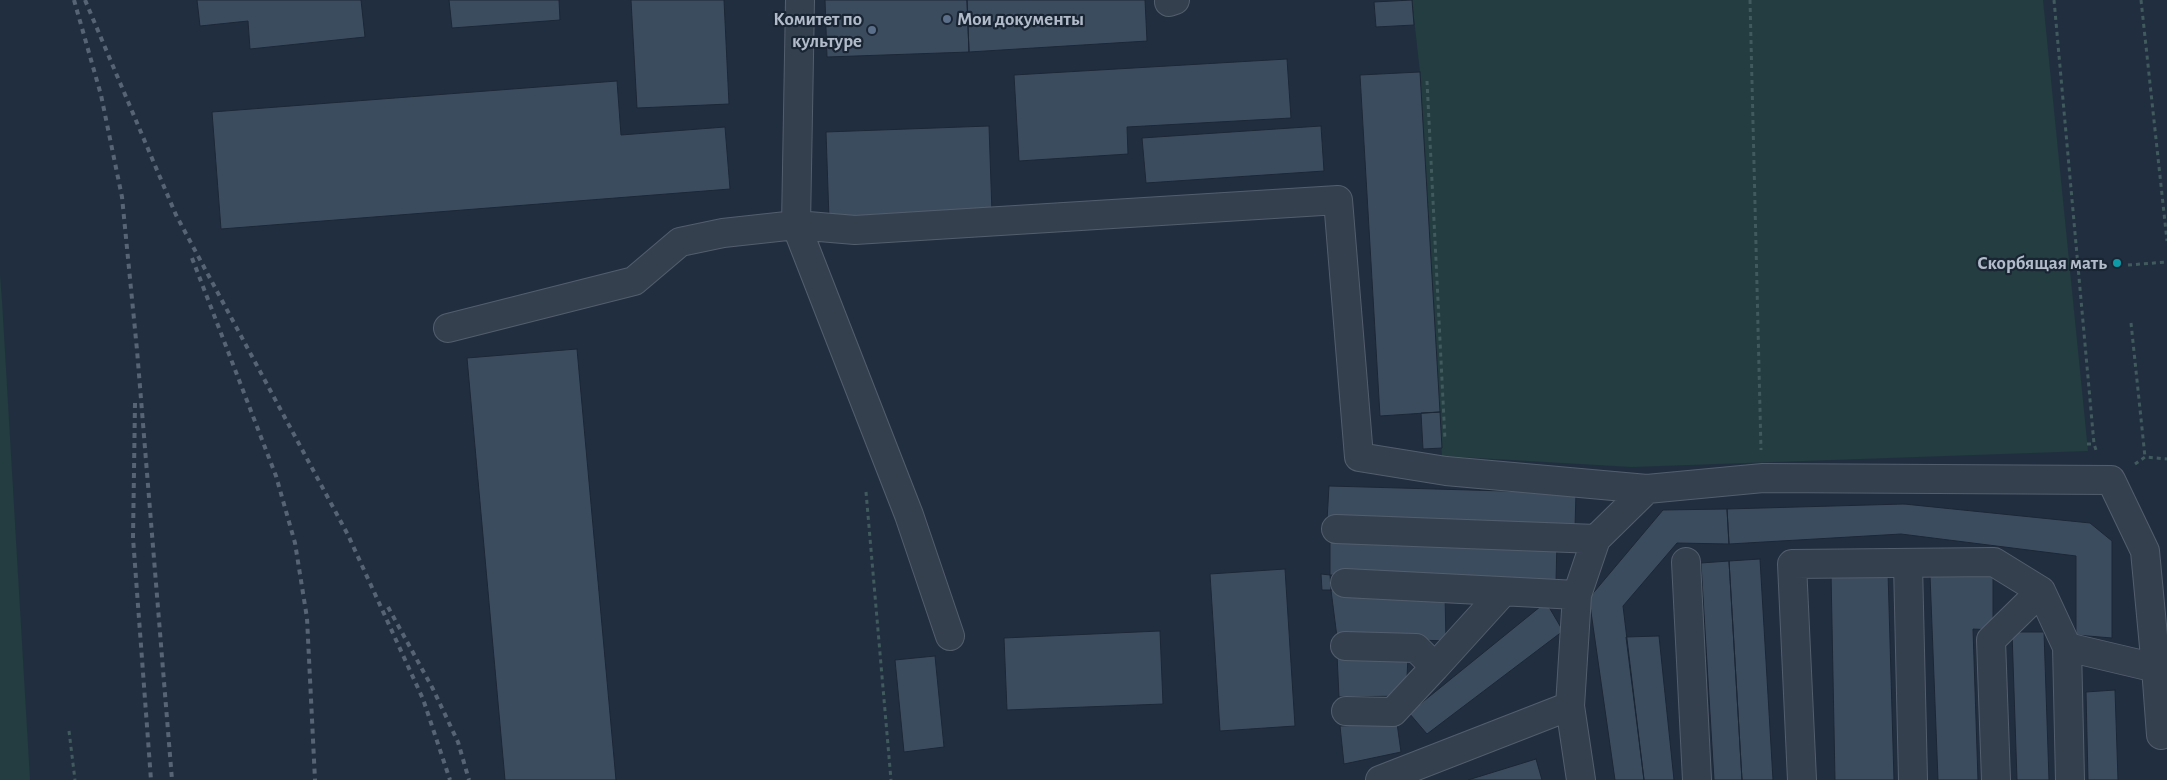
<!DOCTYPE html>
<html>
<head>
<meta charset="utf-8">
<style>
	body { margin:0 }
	canvas { display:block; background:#212e3f }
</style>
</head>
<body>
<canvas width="2167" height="780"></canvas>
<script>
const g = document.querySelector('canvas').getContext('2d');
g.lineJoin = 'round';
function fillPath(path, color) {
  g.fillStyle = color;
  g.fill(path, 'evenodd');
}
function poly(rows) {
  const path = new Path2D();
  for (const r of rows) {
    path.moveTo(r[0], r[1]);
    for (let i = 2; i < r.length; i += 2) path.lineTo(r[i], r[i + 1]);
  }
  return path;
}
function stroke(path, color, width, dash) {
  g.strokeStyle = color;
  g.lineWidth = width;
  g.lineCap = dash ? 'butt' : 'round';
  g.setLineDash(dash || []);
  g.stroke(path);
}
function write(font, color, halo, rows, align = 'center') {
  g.font = font + ' "Alegreya Sans",sans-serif';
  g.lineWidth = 4.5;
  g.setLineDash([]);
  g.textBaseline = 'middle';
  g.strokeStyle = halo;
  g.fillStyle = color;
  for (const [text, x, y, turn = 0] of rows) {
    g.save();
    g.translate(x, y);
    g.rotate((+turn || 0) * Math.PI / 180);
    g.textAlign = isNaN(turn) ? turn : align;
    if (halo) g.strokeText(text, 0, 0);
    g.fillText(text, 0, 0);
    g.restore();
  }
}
fillPath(poly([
	[1412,0,2043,0,2088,451,1632,467,1442,456,1420,72],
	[0,275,2,301,30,780,0,780]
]), '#233d40');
const building = poly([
	[197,0,361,0,365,37,250,49,248,21,200,26,197,0],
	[449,0,559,0,560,20,452,28,449,0],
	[631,0,724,0,729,104,637,108,631,0],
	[825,0,967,0,969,52,827,57,825,0],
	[967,0,1145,0,1147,41,969,52,967,0],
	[1412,0,1414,25,1376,27,1374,2,1412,0],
	[1287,59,1291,118,1127,127,1128,154,1019,161,1014,75,1287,59],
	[1420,72,1440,412,1380,416,1360,75,1420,72],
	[617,81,621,135,725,127,730,189,221,229,212,112,617,81],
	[989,126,992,213,829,219,826,132,989,126],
	[1321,126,1324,171,1146,183,1142,138,1321,126],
	[577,349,616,780,505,780,467,358,577,349],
	[1440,412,1442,448,1423,449,1421,413,1440,412],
	[1329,486,1576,493,1575,527,1327,521,1329,486],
	[1904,504,2090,523,2112,541,2112,638,2076,635,2076,556,1901,534,1729,544,1727,509,1904,504],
	[1727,509,1729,544,1677,543,1623,606,1644,780,1615,780,1589,598,1663,510,1727,509],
	[1330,534,1557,540,1556,582,1330,575,1330,534],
	[1760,559,1773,780,1742,780,1729,561,1760,559],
	[1729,561,1742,780,1714,780,1701,563,1729,561],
	[1285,569,1295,726,1220,731,1210,574,1285,569],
	[1831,572,1888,572,1894,780,1835,780,1831,572],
	[1321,574,1330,575,1331,590,1322,590,1321,574],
	[1993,574,1993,630,1973,629,1978,780,1938,780,1930,575,1993,574],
	[1331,590,1445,595,1446,641,1337,637,1331,590],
	[1546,602,1563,631,1427,734,1409,713,1546,602],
	[1160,631,1163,704,1007,710,1004,638,1160,631],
	[2012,632,2044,632,2049,780,2017,780,2012,632],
	[1659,636,1674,780,1644,780,1626,637,1659,636],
	[1337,654,1408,657,1406,696,1339,697,1337,654],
	[935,656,944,747,904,752,895,660,935,656],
	[2115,690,2118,780,2088,780,2086,692,2115,690],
	[1397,723,1401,752,1344,764,1340,726,1397,723],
	[1536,759,1542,780,1468,780,1536,759]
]);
fillPath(building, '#3c4c5f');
stroke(building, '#1c2736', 1);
const minor = poly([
	[800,0,796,225,909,515,950,636],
	[1169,2,1175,0],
	[448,328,634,281,680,242,723,233,796,225,855,230,1338,200,1359,457,1446,471,1647,489,1763,478,2111,480,2145,551,2156,668,2167,674],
	[1336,529,1596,539],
	[1686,562,1697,780],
	[1908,564,1913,780],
	[1345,583,1577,595],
	[1345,646,1416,648,1435,667,1503,592],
	[1346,711,1393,712,1435,667],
	[1380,780,1570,706],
	[1581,780,1570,706,1577,595,1596,539,1647,489],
	[1802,780,1792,564,1994,562,2041,591,2067,647],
	[1996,780,1991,640,2041,591],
	[2070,780,2067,647,2156,668,2161,735]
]);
stroke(minor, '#535e6d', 30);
stroke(poly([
	[1750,0,1761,450],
	[2054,0,2094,444,2096,450],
	[2141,0,2167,241],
	[1427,81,1445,440],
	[2128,265,2167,262],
	[2131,323,2145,457],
	[2087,444,2094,444],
	[2135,464,2145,457,2167,459],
	[866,492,891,780],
	[69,731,75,780]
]), '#415a5d', 3, [4, 4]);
stroke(minor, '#35404f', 28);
stroke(poly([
	[74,0,101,95,122,197,137,350,172,780],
	[85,0,176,215,348,535,423,699,450,780],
	[192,258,276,476,295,543,307,618,315,780],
	[135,403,133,538,151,780],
	[388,607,433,689,458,742,469,780]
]), '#576476', 4, [5, 5]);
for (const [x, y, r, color] of [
	[947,19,5,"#5c6f8a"],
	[872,30,5,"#5c6f8a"],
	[2117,263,5,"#0f9aa8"]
]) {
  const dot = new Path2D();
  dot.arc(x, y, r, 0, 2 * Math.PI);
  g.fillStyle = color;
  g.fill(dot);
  stroke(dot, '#1a2534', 2);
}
write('bold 19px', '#b1bbca', '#1a2534', [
	["Комитет по",862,19],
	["культуре",862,41],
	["Мои документы",957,19,"left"],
	["Скорбящая мать",2107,263]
], 'right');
</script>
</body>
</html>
